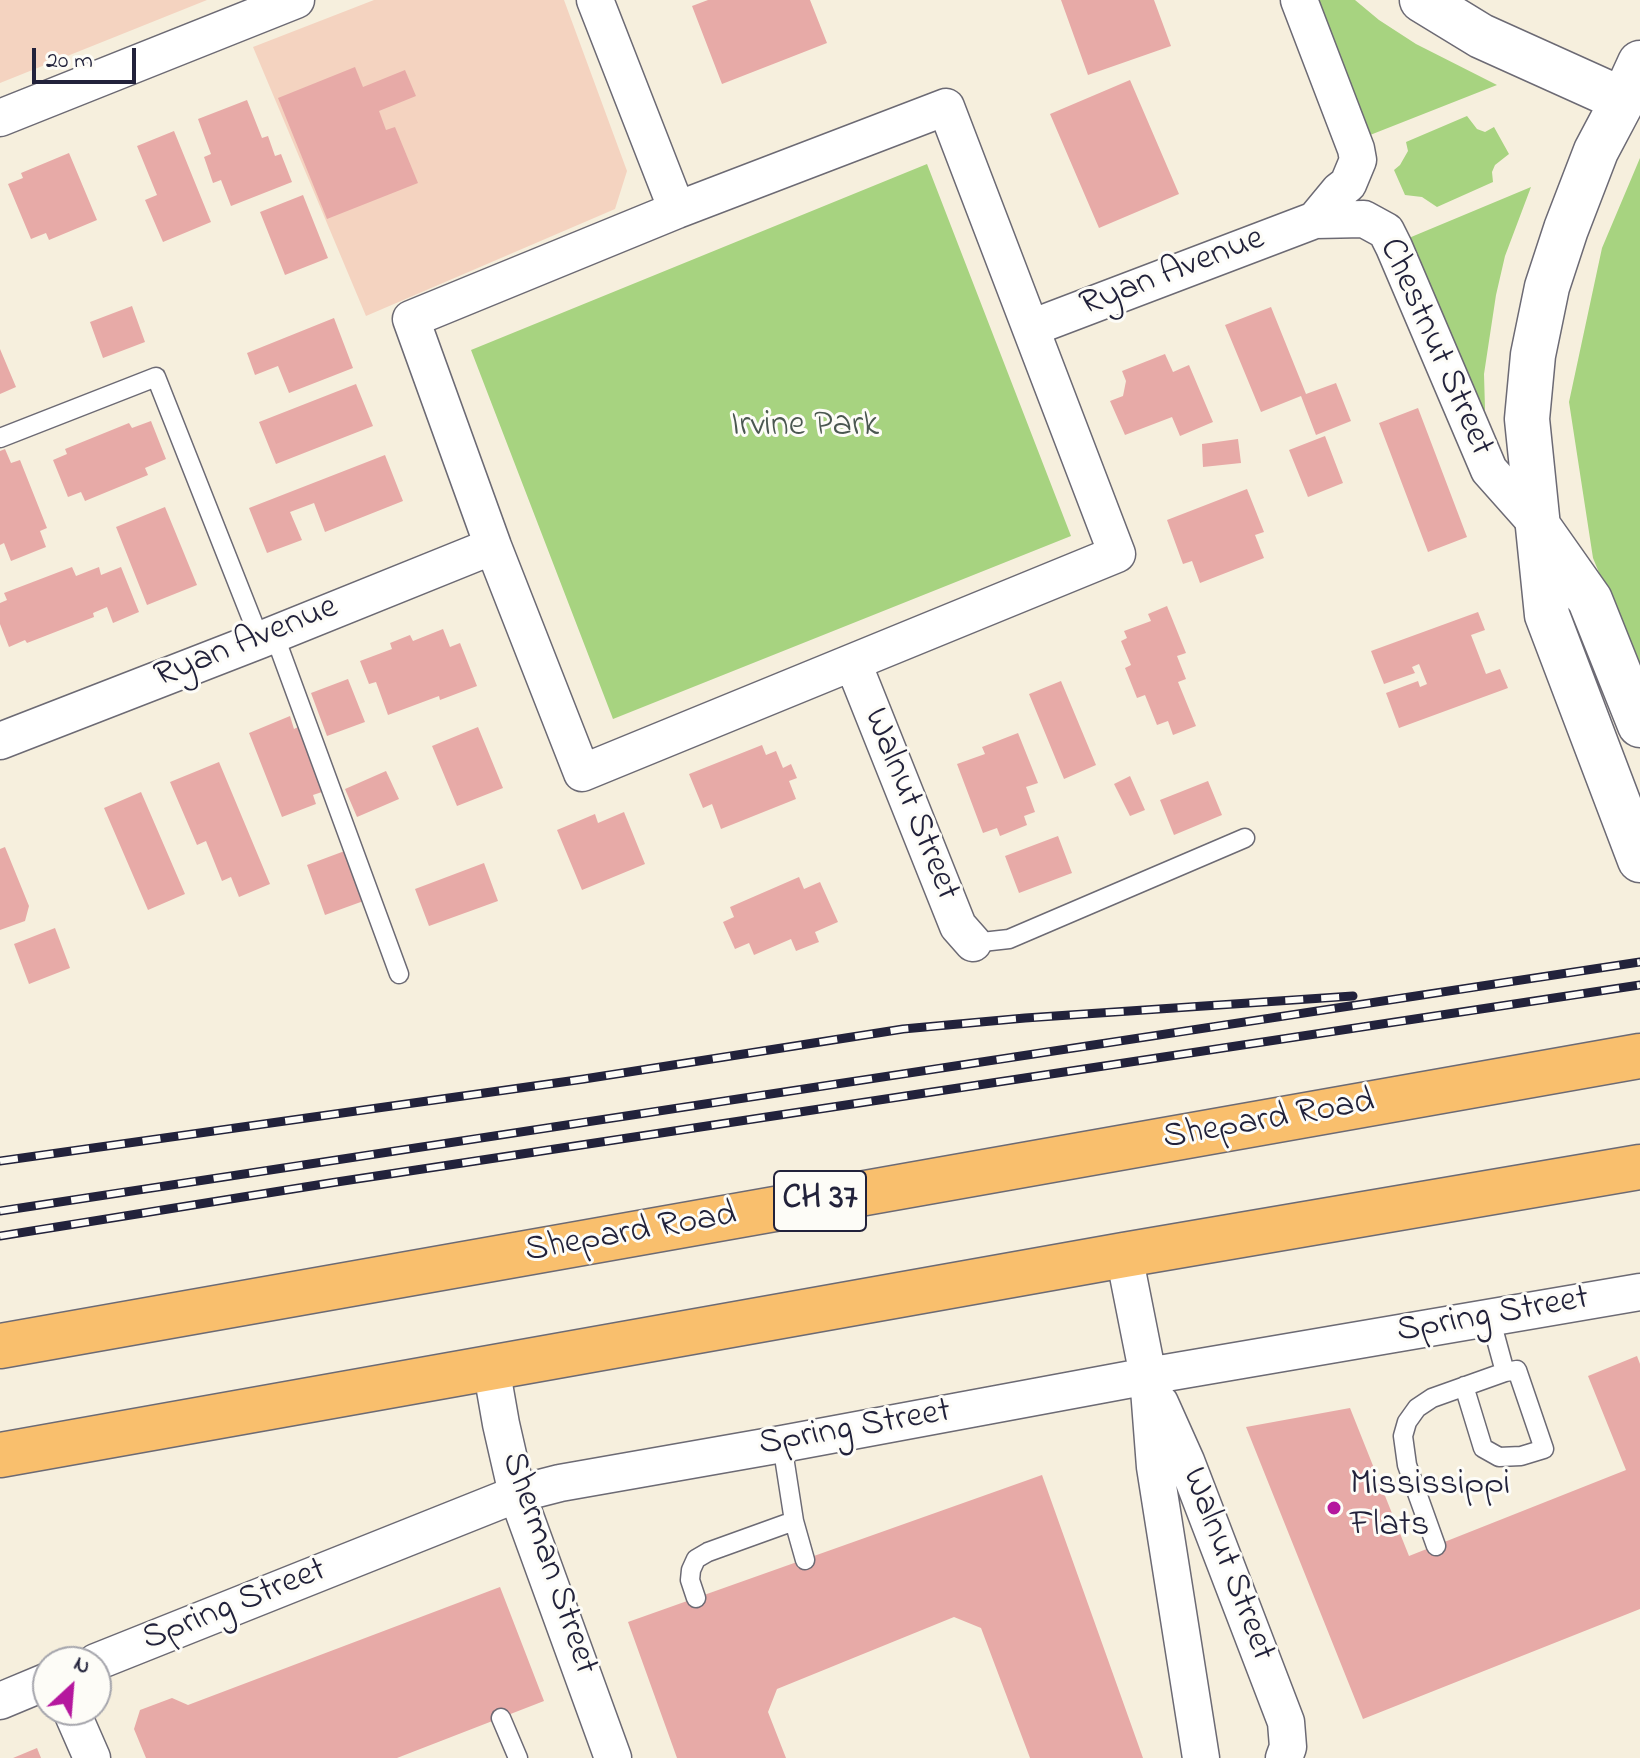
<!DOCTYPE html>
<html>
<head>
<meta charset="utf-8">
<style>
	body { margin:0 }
	#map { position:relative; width:1640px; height:1758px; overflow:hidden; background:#f6efdd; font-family:"Indie Flower",sans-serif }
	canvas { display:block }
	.north { position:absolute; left:32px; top:1646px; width:80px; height:80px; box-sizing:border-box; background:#fdfcf7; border:2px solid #a5a5ac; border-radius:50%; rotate:26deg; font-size:22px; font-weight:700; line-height:32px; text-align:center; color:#22223b }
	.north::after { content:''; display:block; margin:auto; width:28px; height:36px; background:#b5179e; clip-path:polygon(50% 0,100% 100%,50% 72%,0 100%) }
	.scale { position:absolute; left:32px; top:48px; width:104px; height:36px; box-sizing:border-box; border:4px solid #22223b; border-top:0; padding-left:10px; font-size:24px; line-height:28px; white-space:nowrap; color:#22223b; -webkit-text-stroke:6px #fdfcf7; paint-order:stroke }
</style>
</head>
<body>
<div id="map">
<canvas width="1640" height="1758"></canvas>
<div class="north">N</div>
<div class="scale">20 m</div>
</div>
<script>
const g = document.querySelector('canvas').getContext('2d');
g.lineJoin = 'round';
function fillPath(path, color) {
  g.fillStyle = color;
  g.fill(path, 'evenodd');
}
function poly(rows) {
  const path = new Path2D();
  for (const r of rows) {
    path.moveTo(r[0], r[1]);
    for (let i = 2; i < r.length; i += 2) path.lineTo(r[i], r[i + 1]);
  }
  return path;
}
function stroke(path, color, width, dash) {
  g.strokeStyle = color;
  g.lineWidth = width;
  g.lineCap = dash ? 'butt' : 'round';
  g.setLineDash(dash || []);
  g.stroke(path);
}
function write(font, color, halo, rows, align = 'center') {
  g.font = font + ' "Indie Flower",sans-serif';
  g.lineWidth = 6;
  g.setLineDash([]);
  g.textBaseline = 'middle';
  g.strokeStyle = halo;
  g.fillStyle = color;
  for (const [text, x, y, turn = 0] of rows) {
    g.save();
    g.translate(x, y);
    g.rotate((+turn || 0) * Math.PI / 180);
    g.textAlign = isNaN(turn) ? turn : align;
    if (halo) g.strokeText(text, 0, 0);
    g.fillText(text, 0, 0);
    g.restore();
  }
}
fillPath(poly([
	[0,0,207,0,0,83],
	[374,0,564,0,627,171,615,209,366,316,253,47]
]), '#f4d3c0');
fillPath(poly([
	[1312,0,1355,0,1379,20,1416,44,1497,85,1365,137],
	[1467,116,1477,129,1485,132,1494,127,1509,154,1495,165,1492,172,1493,182,1437,207,1422,197,1405,195,1394,170,1400,165,1408,151,1406,142],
	[1640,158,1640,673,1593,558,1569,402,1602,248],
	[927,164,1071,536,613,719,471,350],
	[1531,187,1505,256,1496,295,1484,374,1485,409,1482,416,1404,240]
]), '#a7d380');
fillPath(poly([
	[708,0,810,0,827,43,722,84,692,6],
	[1061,0,1154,0,1171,46,1088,75],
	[355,67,363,87,405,70,416,96,379,111,386,130,395,127,418,183,327,219,278,98],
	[1130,80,1179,194,1099,228,1050,114],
	[247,100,262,138,268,136,275,156,281,154,292,182,231,206,221,180,213,183,204,157,211,154,198,119],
	[174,131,211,222,163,242,145,200,157,195,137,146],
	[69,153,97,220,49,240,46,233,31,239,8,184,23,178,21,173],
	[303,195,328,258,285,275,260,212],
	[132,306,145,342,103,358,90,322],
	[1271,307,1306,394,1336,383,1351,421,1316,435,1301,396,1261,412,1225,325],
	[334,318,353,368,289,393,278,366,255,375,247,353],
	[0,349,16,387,0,394],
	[1165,354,1173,372,1189,365,1213,422,1180,436,1172,417,1125,435,1110,401,1123,396,1126,381,1122,371],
	[356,384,373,426,276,464,259,422],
	[1418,408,1467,537,1428,552,1379,423],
	[151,421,166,459,145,468,148,475,85,501,81,492,68,497,53,460,67,454,65,449,129,423,132,428],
	[1325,436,1343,483,1308,497,1289,450],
	[1238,439,1241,463,1203,467,1202,444],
	[5,449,11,463,20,460,47,528,40,531,46,547,11,561,4,543,0,545,0,451],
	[385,455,403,501,325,532,314,503,290,512,302,540,267,553,249,508],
	[1247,489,1264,532,1255,535,1264,558,1200,583,1192,561,1183,564,1167,520],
	[165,507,197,585,147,605,116,527],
	[72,567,76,576,99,567,101,575,121,567,139,612,113,623,107,607,93,613,94,617,27,643,25,640,9,647,0,624,0,603,7,600,4,593],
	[1167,606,1186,653,1177,656,1186,679,1178,682,1196,726,1173,735,1168,721,1157,725,1145,695,1137,698,1125,668,1131,665,1121,641,1127,638,1124,631,1151,621,1148,614],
	[1478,612,1485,630,1471,635,1486,674,1500,669,1508,688,1399,728,1386,693,1418,681,1420,687,1427,684,1419,664,1412,667,1415,673,1384,684,1371,651],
	[443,629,450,647,460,643,477,686,440,700,439,696,388,715,376,682,369,684,360,661,392,649,390,643,410,635,413,641],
	[348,679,365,722,327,736,311,693],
	[1061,681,1096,765,1064,779,1029,694],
	[290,716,294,729,300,726,325,791,313,795,316,804,282,817,249,733],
	[478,727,503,788,457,806,432,746],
	[1018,733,1038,783,1026,787,1035,812,1024,816,1027,825,1000,836,997,828,983,833,957,764,985,754,982,747],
	[762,745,766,755,776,751,783,768,791,764,797,778,789,781,796,799,721,829,712,804,703,808,689,774],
	[219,762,270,884,239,897,231,877,222,881,206,841,197,845,170,782],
	[386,771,399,799,357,817,345,789],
	[1130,776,1145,810,1130,816,1114,784],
	[1208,781,1222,815,1174,835,1160,800],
	[141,792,185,894,148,910,104,808],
	[624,812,645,864,582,890,557,830,595,814,598,823],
	[1058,836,1072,873,1019,893,1005,856],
	[5,847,29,906,25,921,0,930,0,849],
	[350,849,369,899,325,915,307,865],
	[484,863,498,901,429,926,415,889],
	[799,877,804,889,820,882,838,922,815,932,819,942,796,951,791,939,754,955,749,943,735,949,723,922,734,917,730,907],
	[55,928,70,968,29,984,14,944],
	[1637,1356,1640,1364,1640,1609,1363,1719,1246,1427,1350,1408,1409,1556,1626,1470,1588,1376],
	[1042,1475,1143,1758,1030,1758,981,1628,954,1617,777,1689,768,1712,786,1758,677,1758,628,1622],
	[500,1587,544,1701,397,1758,146,1758,134,1729,140,1710,172,1698,188,1705],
	[37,1748,41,1758,13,1758]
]), '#e7aaa7');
const service = poly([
	[0,438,156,377,260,640],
	[274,634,399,974],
	[973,943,1009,939,1245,838],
	[1464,1386,1483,1448,1499,1457,1521,1456,1544,1449,1517,1370,1505,1372],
	[782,1444,794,1521,805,1560],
	[1436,1546,1407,1465,1403,1436,1407,1422,1417,1408,1432,1398,1505,1372,1490,1317],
	[696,1598,690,1580,691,1570,696,1559,708,1552,794,1521],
	[501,1718,518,1758]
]);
const minor = poly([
	[595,0,677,210],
	[1299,0,1356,149,1358,160,1348,184,1339,191,1315,220],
	[946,107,1117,554,582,773,493,546,411,319,677,210,946,107],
	[0,118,296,0],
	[1031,328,1315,220,1364,219,1386,231,1394,247,1489,470,1537,524],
	[853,663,958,926,973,943],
	[0,741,260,640,493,546],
	[1124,1255,1148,1376,1155,1467,1201,1758],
	[491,1367,501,1424,517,1494,613,1758],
	[1160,1403,1186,1461,1286,1722,1288,1747,1284,1758],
	[96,1662,517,1494,560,1483,782,1444,1148,1376,1640,1292],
	[0,1701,48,1681],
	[71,1710,92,1758]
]);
const tertiary = poly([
	[1422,0,1481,36,1623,100],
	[1640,63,1623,100,1596,151,1566,229,1547,287,1533,355,1527,419,1547,615,1640,860],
	[1540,529,1590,600,1640,725]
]);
const trunk = poly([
	[0,1346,1640,1056],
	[0,1455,1124,1255,1640,1167]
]);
stroke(service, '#6c6a74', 21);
stroke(minor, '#6c6a74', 39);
stroke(tertiary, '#6c6a74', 47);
stroke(trunk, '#6c6a74', 47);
stroke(service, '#fff', 18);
stroke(minor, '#fff', 36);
stroke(tertiary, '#fff', 44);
stroke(trunk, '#f9bf6d', 44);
const rail = poly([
	[0,1161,584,1079,903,1029,1025,1018,1353,996],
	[0,1211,1640,962],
	[0,1236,330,1183,1640,985]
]);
stroke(rail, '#22223b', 9);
stroke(rail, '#fdfcf7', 6, [18]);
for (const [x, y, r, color] of [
	[1334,1508,8,"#b5179e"]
]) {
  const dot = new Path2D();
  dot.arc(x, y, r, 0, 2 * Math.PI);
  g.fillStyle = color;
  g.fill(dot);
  stroke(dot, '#fdfcf7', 3);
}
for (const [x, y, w] of [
	[820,1201,92]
]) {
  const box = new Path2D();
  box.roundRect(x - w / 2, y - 30, w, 60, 6);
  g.fillStyle = '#fdfcf7';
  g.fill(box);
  stroke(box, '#22223b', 2);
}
write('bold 34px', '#22223b', null, [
	["CH 37",820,1201]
]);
write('36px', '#22223b', '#fdfcf7', [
	["Ryan Avenue",1173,274,-21],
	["Chestnut Street",1434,348,66],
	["Ryan Avenue",247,644,-22],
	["Walnut Street",909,805,68],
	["Shepard Road",1269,1122,-10],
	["Shepard Road",631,1235,-10],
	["Spring Street",1493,1317,-10],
	["Spring Street",855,1430,-10],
	["Sherman Street",547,1564,71],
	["Walnut Street",1226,1565,69],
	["Spring Street",235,1607,-22]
]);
write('36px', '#4a5750', '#fdfcf7', [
	["Irvine Park",805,428]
]);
write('36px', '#22223b', '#fdfcf7', [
	["Mississippi",1350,1487],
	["Flats",1350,1528]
], 'left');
</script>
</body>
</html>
